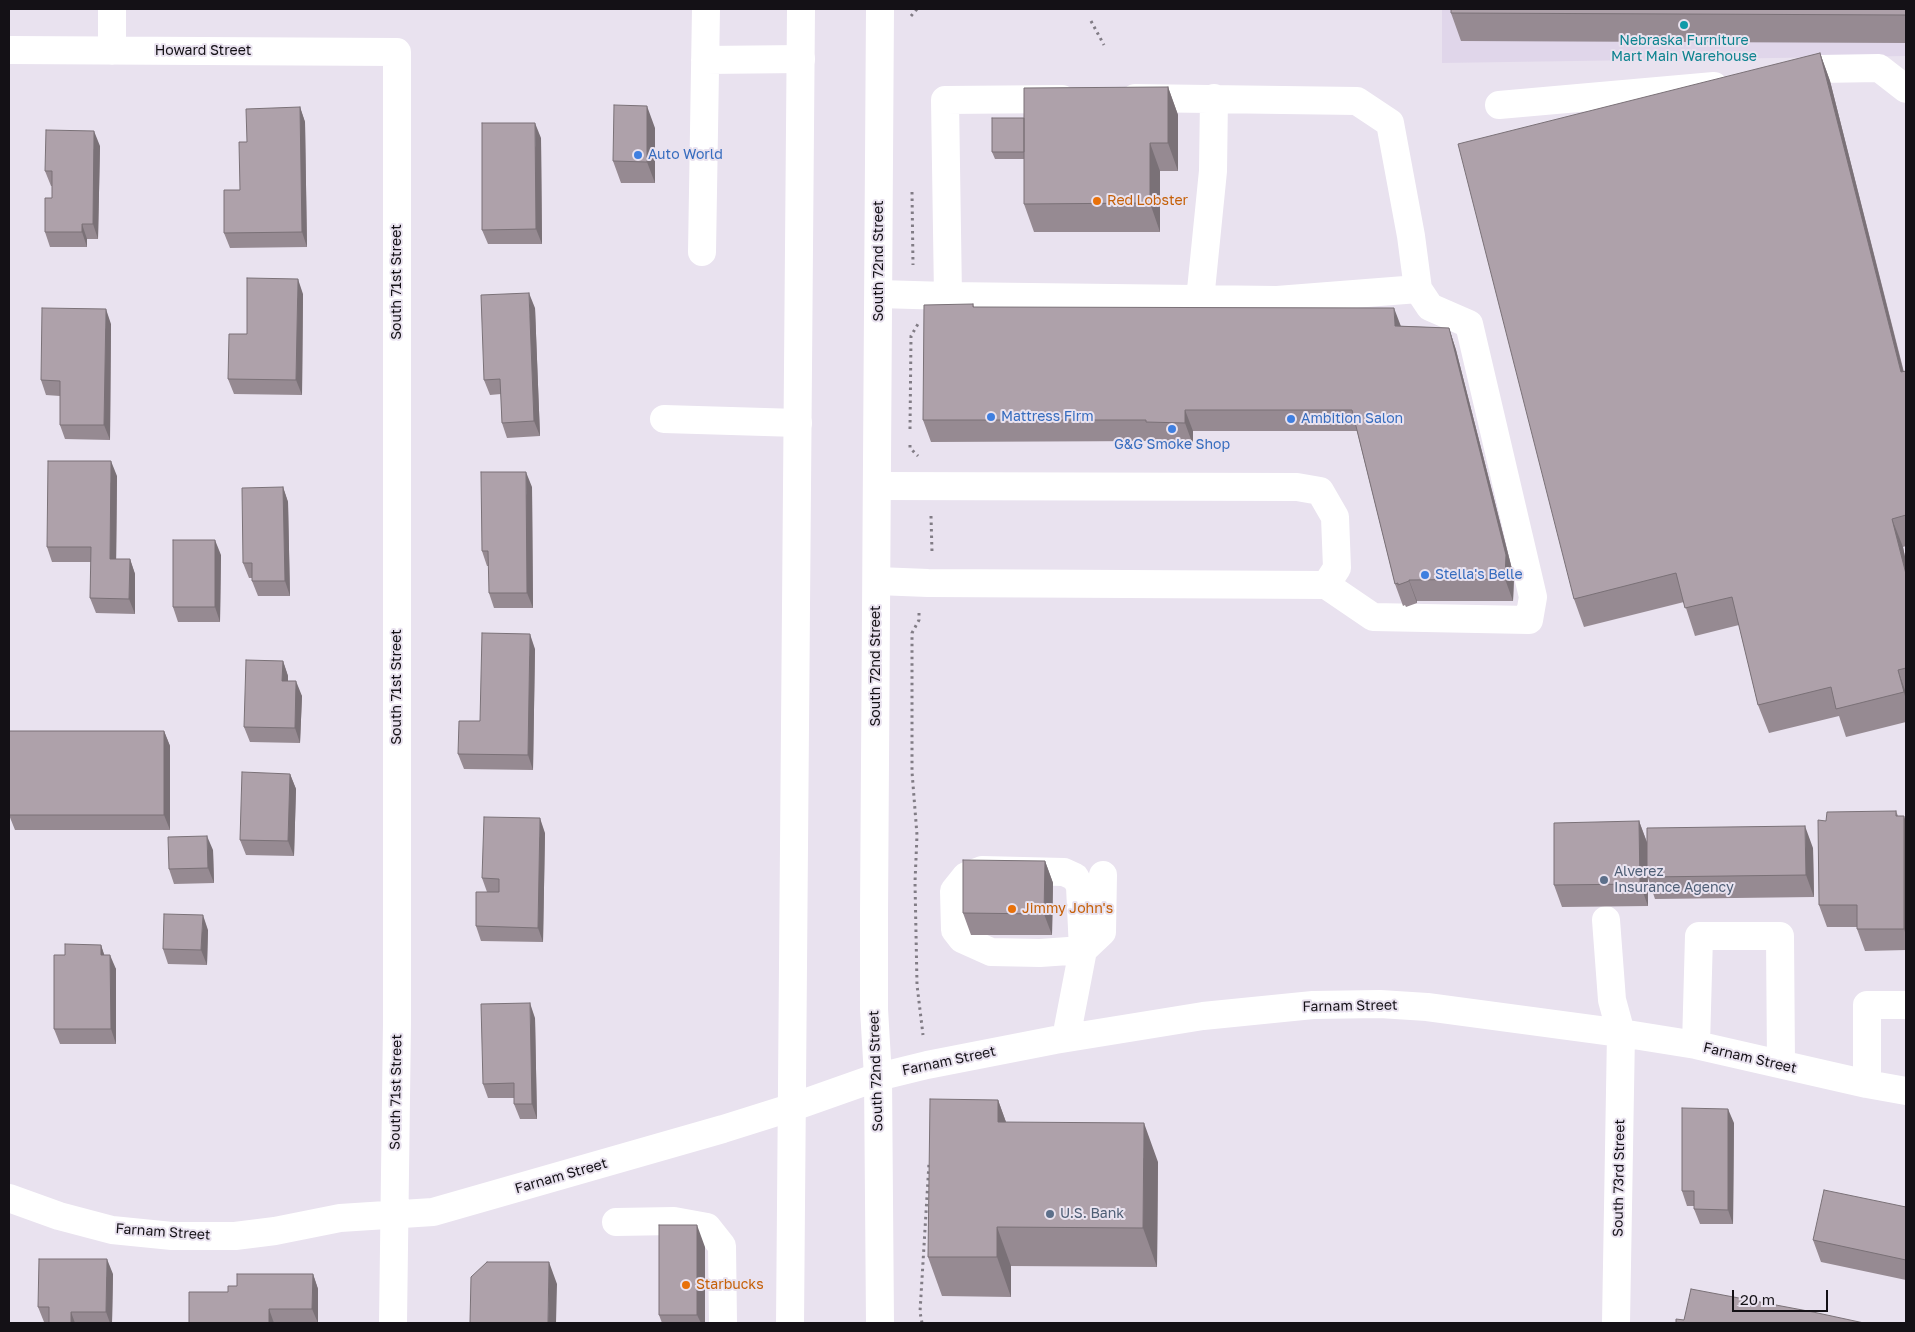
<!DOCTYPE html>
<html>
<head>
<meta charset="utf-8">
<style>
	body { margin:0 }
	#map { position:relative; width:1915px; height:1332px; overflow:hidden; background:#e9e2ef; font-family:"Golos Text",sans-serif }
	canvas { display:block }
	.frame { position:absolute; inset:0; border:10px solid #141116; pointer-events:none }
	.scale { position:absolute; left:1732px; top:1290px; width:96px; height:22px; box-sizing:border-box; border:2px solid #141116; border-top:0; padding-left:6px; font-size:15px; line-height:18px; white-space:nowrap; color:#141116; -webkit-text-stroke:4px #e9e2ef; paint-order:stroke }
</style>
</head>
<body>
<div id="map">
<canvas width="1915" height="1332"></canvas>
<div class="frame"></div>
<div class="scale">20 m</div>
</div>
<script>
const g = document.querySelector('canvas').getContext('2d');
g.lineJoin = 'round';
function fillPath(path, color) {
  g.fillStyle = color;
  g.fill(path, 'evenodd');
}
function poly(rows) {
  const path = new Path2D();
  for (const r of rows) {
    path.moveTo(r[0], r[1]);
    for (let i = 2; i < r.length; i += 2) path.lineTo(r[i], r[i + 1]);
  }
  return path;
}
function stroke(path, color, width, dash) {
  g.strokeStyle = color;
  g.lineWidth = width;
  g.lineCap = dash ? 'butt' : 'round';
  g.setLineDash(dash || []);
  g.stroke(path);
}
function write(font, color, halo, rows, align = 'center') {
  g.font = font + ' "Golos Text",sans-serif';
  g.lineWidth = 4;
  g.setLineDash([]);
  g.textBaseline = 'middle';
  g.strokeStyle = halo;
  g.fillStyle = color;
  for (const [text, x, y, turn = 0] of rows) {
    g.save();
    g.translate(x, y);
    g.rotate((+turn || 0) * Math.PI / 180);
    g.textAlign = isNaN(turn) ? turn : align;
    if (halo) g.strokeText(text, 0, 0);
    g.fillText(text, 0, 0);
    g.restore();
  }
}
fillPath(poly([
	[1442,9,1906,9,1906,56,1442,63]
]), '#e0d6ea');
stroke(poly([
	[911,16,917,9],
	[1091,21,1104,45],
	[912,192,913,265],
	[910,429,911,336,918,324],
	[910,445,910,448,918,456],
	[931,516,932,552],
	[919,613,919,620,912,633,912,772,917,835,915,882,917,985,923,1035],
	[922,1323,920,1312,929,1163]
]), '#817c85', 3, [2.5, 4]);
stroke(poly([
	[9,50,397,52,397,1023,393,1323],
	[112,51,112,9],
	[705,60,801,59],
	[1789,75,1819,69,1879,68,1906,89],
	[1135,98,1357,101,1390,123,1411,236,1418,289,1430,307,1469,324,1533,597,1529,620,1373,617,1326,585],
	[1499,105,1714,86],
	[702,252,706,9],
	[879,294,948,296,945,100,1062,99],
	[948,296,1277,300,1418,289],
	[1200,300,1213,171,1214,98],
	[664,419,798,423],
	[877,581,928,583,1326,585,1337,568,1335,517,1320,491,1297,487,877,486],
	[982,870,1064,872,1075,877,1080,886,1083,950,1040,953,991,952,962,939,955,930,954,891,966,876,982,870],
	[1606,920,1612,1000,1621,1033,1616,1323],
	[1066,1038,1083,950,1102,932,1103,875],
	[1696,1045,1699,936,1780,936,1781,1064],
	[1867,1084,1867,1005,1906,1005],
	[9,1198,59,1216,112,1230,172,1236,235,1236,275,1231,340,1218,433,1212,723,1129,793,1107,878,1077,927,1065,1055,1040,1203,1016,1313,1005,1380,1004,1427,1007,1621,1033,1696,1045,1867,1084,1906,1091],
	[616,1222,674,1221,707,1227,722,1246,723,1323]
]), '#fff', 28);
stroke(poly([
	[790,1323,801,9],
	[880,1323,878,1077,874,1009,874,911,880,9]
]), '#fff', 28);
fillPath(poly([
	[1906,9,1906,43,1461,41,1451,13],
	[1820,53,1830,81,1904,372,1906,371,1906,546,1903,547,1906,562,1906,722,1846,737,1839,716,1769,733,1758,705,1739,625,1695,636,1684,602,1584,627,1574,599],
	[1168,87,1178,115,1178,171,1160,171,1160,232,1034,232,1024,204,1024,159,995,159,992,152,1024,118],
	[300,107,305,122,307,247,230,248,224,233,240,190,247,142],
	[655,128,655,183,621,183,613,161],
	[541,138,542,244,488,244,482,230],
	[100,146,98,239,87,239,87,247,50,247,45,232,52,198,52,186,51,186,45,171],
	[303,294,302,395,234,394,228,379,247,334],
	[973,304,974,307,1449,328,1456,350,1514,577,1513,601,1417,601,1417,603,1406,607,1405,605,1403,606,1395,584,1357,431,1193,431,1193,445,1154,444,1153,441,931,442,923,420],
	[535,308,540,436,507,438,502,423,501,394,490,395,484,380],
	[111,324,110,440,65,439,60,425,60,396,46,395,41,380],
	[117,476,116,559,130,559,135,574,135,614,96,613,90,598,91,562,52,562,47,547],
	[283,487,288,502,290,596,258,596,252,581,252,578,249,578,243,563],
	[532,487,533,608,494,608,489,593,489,566,487,566,482,551],
	[221,555,220,622,178,622,173,607],
	[535,649,533,770,464,769,458,754,480,721],
	[283,661,288,676,288,681,302,696,300,743,250,742,244,727],
	[164,731,170,746,170,830,15,830,9,815],
	[290,774,296,789,294,856,246,855,240,840],
	[1896,811,1898,816,1906,822,1906,950,1865,951,1857,929,1857,927,1827,927,1819,905,1826,821],
	[1639,821,1647,842,1813,848,1814,897,1655,899,1648,878,1648,906,1562,907,1554,885],
	[545,833,543,942,481,941,476,926,487,892,482,878],
	[213,850,214,883,174,884,169,869],
	[1045,861,1053,883,1052,935,971,935,963,913],
	[208,930,207,965,168,964,163,949],
	[101,945,104,955,116,969,116,1044,60,1044,54,1029],
	[535,1018,537,1119,520,1119,514,1104,514,1098,488,1098,483,1084],
	[998,1100,1006,1122,1158,1162,1157,1267,1011,1266,1011,1297,942,1296,928,1257],
	[1734,1123,1733,1224,1700,1224,1694,1209,1694,1206,1687,1206,1682,1191],
	[1906,1207,1906,1280,1821,1262,1813,1240],
	[705,1247,705,1323,662,1323,659,1315],
	[113,1274,112,1323,49,1323,49,1322,44,1322,38,1307],
	[313,1274,318,1289,318,1323,189,1323,228,1292,237,1286]
]), '#968a92');
fillPath(poly([
	[1820,53,1830,81,1906,382,1901,372],
	[1168,87,1178,115,1178,171,1168,143],
	[647,106,655,128,655,183,647,162],
	[300,107,305,122,307,247,302,232],
	[535,123,541,138,542,244,536,229],
	[94,131,100,146,98,239,93,224],
	[1150,143,1160,171,1160,232,1150,203],
	[82,224,87,239,87,247,82,232],
	[298,279,303,294,302,395,296,380],
	[529,293,535,308,540,436,534,421],
	[1394,308,1402,329,1395,326],
	[106,309,111,324,110,440,104,425],
	[1449,328,1456,350,1514,577,1513,601,1505,579],
	[1185,410,1193,431,1193,445,1185,423],
	[111,461,117,476,116,574,110,559],
	[526,472,532,487,533,608,527,593],
	[283,487,288,502,290,596,285,581],
	[1892,519,1903,547,1906,562,1906,574],
	[215,540,221,555,220,622,215,607],
	[130,559,135,574,135,614,129,599],
	[1409,580,1417,601,1417,603,1409,581],
	[530,634,535,649,533,770,528,755],
	[283,661,288,676,288,695,282,681],
	[1898,670,1906,693,1906,700,1904,692],
	[296,681,302,696,300,743,295,728],
	[164,731,170,746,170,830,164,815],
	[290,774,296,789,294,856,288,841],
	[1904,816,1906,822,1906,935,1904,929],
	[540,818,545,833,543,942,538,928],
	[1639,821,1647,843,1648,906,1640,884],
	[1805,826,1813,848,1814,897,1806,875],
	[207,836,213,850,214,883,208,868],
	[1045,861,1053,883,1052,935,1044,914],
	[203,915,208,930,207,965,201,950],
	[101,945,106,960,101,955],
	[110,955,116,969,116,1044,111,1029],
	[530,1003,535,1018,537,1119,532,1104],
	[998,1100,1012,1139,998,1122],
	[1728,1109,1734,1123,1733,1224,1728,1210],
	[1144,1123,1158,1162,1157,1267,1143,1228],
	[697,1225,705,1247,705,1323,701,1323,697,1315],
	[997,1227,1011,1266,1011,1297,997,1257],
	[107,1259,113,1274,112,1323,110,1323,106,1312],
	[549,1262,557,1284,556,1323,548,1323],
	[313,1274,318,1289,318,1323,312,1309],
	[269,1309,274,1323,269,1323],
	[71,1312,75,1323,71,1323]
]), '#7a7177');
const building = poly([
	[1451,9,1906,9,1906,15,1451,13,1451,9],
	[1820,53,1901,372,1906,371,1906,515,1892,519,1906,574,1906,668,1898,670,1904,692,1836,709,1831,687,1758,705,1732,597,1685,608,1676,573,1574,599,1458,144,1820,53],
	[1168,87,1168,143,1150,143,1150,203,1024,204,1024,88,1168,87],
	[614,105,647,106,647,162,613,161,614,105],
	[300,107,302,232,224,233,224,190,240,190,239,142,247,142,246,109,300,107],
	[992,118,1024,118,1024,152,992,152,992,118],
	[482,123,535,123,536,229,482,230,482,123],
	[46,130,94,131,93,224,82,224,82,232,45,232,45,198,52,198,52,171,45,171,46,130],
	[247,278,298,279,296,380,228,379,229,334,247,334,247,278],
	[529,293,534,421,502,423,500,379,484,380,481,295,529,293],
	[973,304,973,307,1394,308,1395,326,1449,328,1506,555,1505,579,1409,580,1409,581,1398,585,1398,583,1395,584,1352,410,1185,410,1185,423,1146,422,1146,420,923,420,924,305,973,304],
	[42,308,106,309,104,425,60,425,60,381,41,380,42,308],
	[48,461,111,461,110,559,130,559,129,599,90,598,91,547,47,547,48,461],
	[481,472,526,472,527,593,489,593,488,551,482,551,481,472],
	[283,487,285,581,252,581,252,563,243,563,242,488,283,487],
	[173,540,215,540,215,607,173,607,173,540],
	[482,633,530,634,528,755,458,754,459,721,480,721,482,633],
	[246,660,283,661,282,681,296,681,295,728,244,727,246,660],
	[9,731,164,731,164,815,9,815,9,731],
	[242,772,290,774,288,841,240,840,242,772],
	[1896,811,1896,816,1904,816,1904,929,1857,929,1857,905,1819,905,1818,820,1826,821,1827,812,1896,811],
	[484,817,540,818,538,928,476,926,476,892,499,892,499,879,482,878,484,817],
	[1639,821,1640,884,1554,885,1554,823,1639,821],
	[1805,826,1806,875,1647,877,1647,828,1805,826],
	[207,836,208,868,169,869,168,837,207,836],
	[963,860,1045,861,1044,914,963,913,963,860],
	[164,914,203,915,201,950,163,949,164,914],
	[65,944,101,945,101,955,110,955,111,1029,54,1029,54,955,65,955,65,944],
	[530,1003,532,1104,514,1104,514,1083,483,1084,481,1004,530,1003],
	[930,1099,998,1100,998,1122,1144,1123,1143,1228,997,1227,997,1257,928,1257,930,1099],
	[1682,1108,1728,1109,1728,1210,1694,1209,1694,1191,1682,1191,1682,1108],
	[1824,1190,1906,1207,1906,1260,1813,1240,1824,1190],
	[659,1225,697,1225,697,1315,659,1315,659,1225],
	[39,1259,107,1259,106,1312,71,1312,71,1323,49,1323,49,1307,38,1307,39,1259],
	[487,1262,549,1262,548,1323,470,1323,471,1277,487,1262],
	[237,1274,313,1274,312,1309,269,1309,269,1323,189,1323,189,1292,228,1292,228,1286,237,1286,237,1274],
	[1691,1289,1813,1312,1864,1323,1676,1323,1676,1319,1684,1320,1691,1289]
]);
fillPath(building, '#aea1aa');
stroke(building, '#7a7177', 1);
for (const [x, y, r, color] of [
	[1684,25,5,"#0f9aa8"],
	[638,155,5,"#3f7fe0"],
	[1097,201,5,"#e8710a"],
	[991,417,5,"#3f7fe0"],
	[1291,419,5,"#3f7fe0"],
	[1172,429,5,"#3f7fe0"],
	[1425,575,5,"#3f7fe0"],
	[1604,880,5,"#5c6f8a"],
	[1012,909,5,"#e8710a"],
	[1050,1214,5,"#5c6f8a"],
	[686,1285,5,"#e8710a"]
]) {
  const dot = new Path2D();
  dot.arc(x, y, r, 0, 2 * Math.PI);
  g.fillStyle = color;
  g.fill(dot);
  stroke(dot, '#e9e2ef', 2);
}
write('14px', '#0d838f', '#e9e2ef', [
	["Nebraska Furniture",1684,41],
	["Mart Main Warehouse",1684,57]
]);
write('14px', '#141116', '#e9e2ef', [
	["Howard Street",203,51],
	["South 72nd Street",879,261,-90],
	["South 71st Street",397,282,-90],
	["South 72nd Street",876,666,-90],
	["South 71st Street",397,687,-90],
	["Farnam Street",1350,1006,-1],
	["Farnam Street",1750,1058,13],
	["Farnam Street",949,1061,-12],
	["South 72nd Street",876,1071,-92],
	["South 71st Street",396,1092,-89],
	["Farnam Street",561,1176,-16],
	["South 73rd Street",1619,1178,-89],
	["Farnam Street",163,1232,4]
]);
write('14px', '#366cbe', '#e9e2ef', [
	["Auto World",648,155],
	["Mattress Firm",1001,417],
	["Ambition Salon",1301,419],
	["G&G Smoke Shop",1172,445,"center"],
	["Stella's Belle",1435,575]
], 'left');
write('14px', '#c56008', '#e9e2ef', [
	["Red Lobster",1107,201],
	["Jimmy John's",1022,909],
	["Starbucks",696,1285]
], 'left');
write('14px', '#4e5e75', '#e9e2ef', [
	["Alverez",1614,872],
	["Insurance Agency",1614,888],
	["U.S. Bank",1060,1214]
], 'left');
</script>
</body>
</html>
